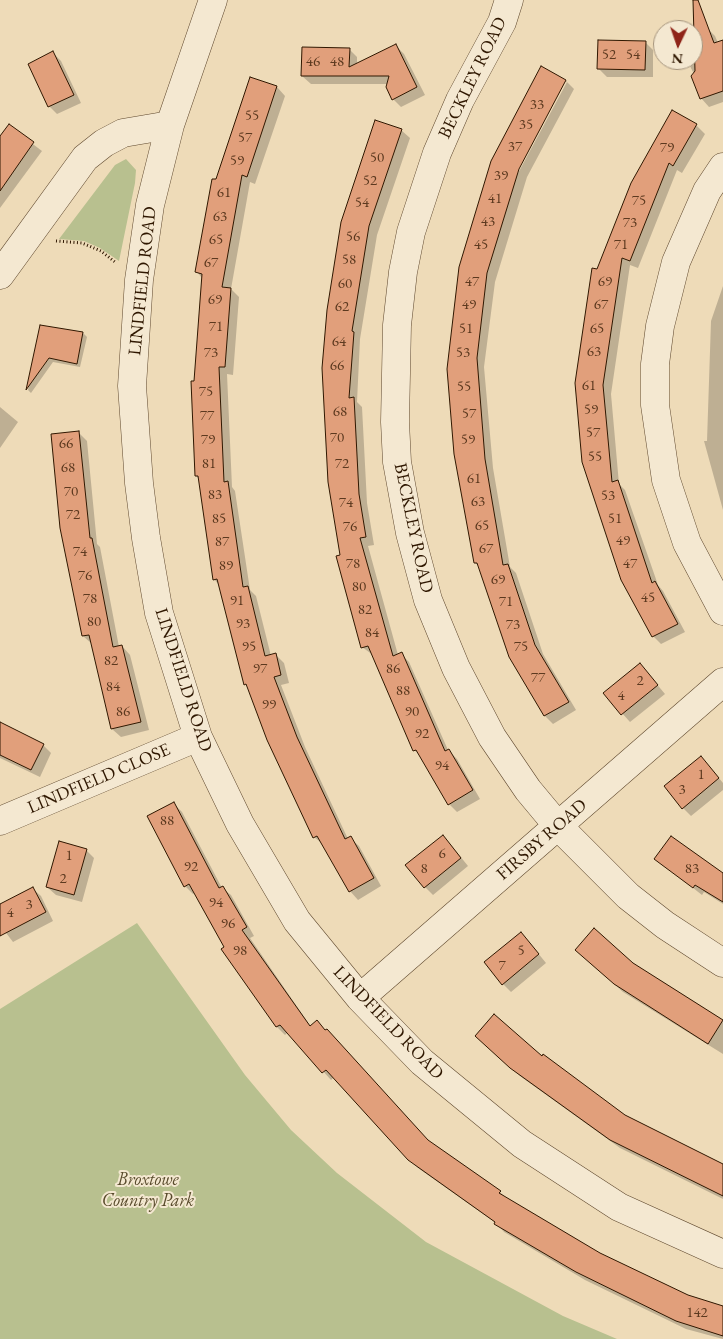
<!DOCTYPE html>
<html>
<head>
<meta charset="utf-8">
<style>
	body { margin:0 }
	#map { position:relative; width:723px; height:1339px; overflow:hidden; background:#eedbb8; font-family:"EB Garamond",serif }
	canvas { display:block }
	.north { position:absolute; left:653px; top:20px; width:50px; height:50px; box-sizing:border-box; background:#f4e8d1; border:1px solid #a5947d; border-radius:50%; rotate:183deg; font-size:14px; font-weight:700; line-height:20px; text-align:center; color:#2f1700 }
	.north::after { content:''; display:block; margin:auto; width:18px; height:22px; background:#8f2418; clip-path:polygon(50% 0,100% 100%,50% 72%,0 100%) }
</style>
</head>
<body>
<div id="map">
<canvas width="723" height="1339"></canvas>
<div class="north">N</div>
</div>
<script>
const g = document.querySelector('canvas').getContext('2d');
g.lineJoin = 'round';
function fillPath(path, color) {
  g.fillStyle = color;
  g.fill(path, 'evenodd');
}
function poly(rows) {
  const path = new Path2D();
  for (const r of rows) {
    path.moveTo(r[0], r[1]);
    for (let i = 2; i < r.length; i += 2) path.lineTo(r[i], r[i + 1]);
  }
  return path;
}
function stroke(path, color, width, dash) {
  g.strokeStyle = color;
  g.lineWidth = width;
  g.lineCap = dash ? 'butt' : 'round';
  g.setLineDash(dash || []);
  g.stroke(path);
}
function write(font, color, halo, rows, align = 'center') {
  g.font = font + ' "EB Garamond",serif';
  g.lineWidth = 4;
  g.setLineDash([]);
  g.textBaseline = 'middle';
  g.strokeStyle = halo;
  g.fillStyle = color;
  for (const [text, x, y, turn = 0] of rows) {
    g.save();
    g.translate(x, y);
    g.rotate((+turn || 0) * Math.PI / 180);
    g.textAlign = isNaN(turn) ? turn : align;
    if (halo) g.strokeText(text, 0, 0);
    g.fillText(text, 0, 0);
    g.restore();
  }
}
fillPath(poly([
	[126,159,136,170,135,183,119,261,100,248,84,241,59,239,115,165],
	[137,923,245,1075,291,1130,337,1173,426,1242,563,1316,617,1339,0,1339,0,1009]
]), '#b8c08f');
fillPath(poly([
	[707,28,715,36,718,43,723,46,723,102,709,107,701,98,694,74,687,60,693,60,693,33],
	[645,42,653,50,653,77,607,77,598,68],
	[396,46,404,54,425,95,401,107,393,99,388,84,311,84,302,76,349,49,357,57,357,64],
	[53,53,61,61,81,103,57,114,49,106],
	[542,68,566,81,574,89,527,177,495,282,484,367,493,468,510,567,516,573,543,654,576,710,553,724,545,716,510,657,480,567,475,563,455,454,448,369,460,267,493,160],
	[564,82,567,82,517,175,515,174],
	[251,79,277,87,285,96,255,184,250,182,231,289,239,297,233,375,227,374,232,487,235,491,250,590,256,596,271,656,275,654,284,663,289,683,281,685,305,747,348,839,350,838,359,846,381,886,358,900,350,891,324,845,314,837,249,689,245,684,219,585,214,579,199,479,196,476,195,382,202,278,197,272,217,181],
	[673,112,696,125,705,134,682,173,677,170,638,268,630,265,611,394,619,484,625,490,658,585,663,591,685,632,661,644,653,636,583,462,598,270],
	[9,126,42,151,0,208,0,139],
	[401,130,410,138,377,235,360,339,357,402,362,407,367,503,374,545,368,546,398,655,401,654,409,662,448,750,457,759,480,799,457,812,449,804,422,757,414,750,373,655,362,647,341,556,328,310],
	[723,286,723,510,704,441,707,441,711,321],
	[41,327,83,333,87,337,80,367,53,362,31,393,28,390],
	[0,407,18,422,0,448],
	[79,433,87,441,97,544,100,547,119,647,122,646,130,655,149,730,121,737,112,729,92,644,83,636],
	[640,664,665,694,630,722,604,693],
	[0,727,43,745,51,753,40,777,0,758],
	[709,766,723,783,723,790,691,816,683,808],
	[174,804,182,812,222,888,231,895,254,936,250,938,311,1027,317,1022,430,1143,500,1192,509,1201,600,1255,688,1296,723,1308,723,1339,686,1329,585,1280,504,1232,496,1223,418,1168,334,1077,331,1080,288,1032,285,1035,277,1027,226,947,195,893,193,894,185,886],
	[451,845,468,866,433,895,425,887],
	[86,850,94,858,82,902,56,895,47,887],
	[656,859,723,875,723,904,704,892,702,895],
	[32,888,41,896,53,921,13,942,0,925,0,905],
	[529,942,546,963,511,992,503,984],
	[585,958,633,964,723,1020,723,1054,623,992],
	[485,1044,542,1058,625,1116,723,1165,723,1199,620,1148,520,1076]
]), '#0003');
const building = poly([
	[693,0,698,0,714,43,723,40,723,91,700,99,691,76,695,71,693,0],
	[598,40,646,41,645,70,597,69,598,40],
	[396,44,417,87,392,100,386,87,389,76,301,76,302,47,350,48,349,67,396,44],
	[53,51,74,95,48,107,28,64,53,51],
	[541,66,566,80,519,169,487,273,477,358,485,459,503,565,508,564,535,645,569,702,544,716,509,657,477,563,474,563,454,454,447,369,459,267,491,161,541,66],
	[250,77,277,86,247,177,242,175,222,287,231,288,225,367,219,367,224,482,228,481,243,587,248,586,265,656,276,653,281,675,274,677,297,737,345,839,351,836,374,878,349,892,317,836,313,838,267,740,246,684,244,685,217,579,213,580,198,476,195,476,191,381,194,381,202,274,195,272,212,179,216,179,250,77],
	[672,110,697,124,673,166,669,163,630,261,622,258,603,385,612,482,618,480,652,583,655,581,678,624,652,637,621,580,582,462,575,383,592,268,597,269,631,183,672,110],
	[375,120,402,129,369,226,352,331,354,332,349,398,354,397,359,494,366,537,360,538,393,656,402,652,445,751,449,749,473,790,448,805,416,750,413,751,368,646,361,648,336,556,340,555,328,482,322,368,327,310,341,222,375,120],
	[9,124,34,142,0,191,0,136,9,124],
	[40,325,83,332,77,364,49,358,26,390,40,325],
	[79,431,90,538,92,538,113,647,122,645,141,722,111,729,89,635,82,636,60,528,51,434,79,431],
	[640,663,658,685,621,715,603,693,640,663],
	[0,722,44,744,31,770,0,755,0,722],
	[701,756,719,778,682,809,664,786,701,756],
	[174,802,219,888,223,886,247,927,242,930,310,1026,317,1020,325,1030,327,1029,428,1140,501,1191,499,1193,600,1253,688,1295,723,1306,723,1336,676,1321,576,1272,494,1224,495,1222,408,1160,326,1070,322,1073,280,1025,276,1027,221,949,224,947,189,884,184,887,147,816,174,802],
	[443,835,461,858,424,888,405,865,443,835],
	[671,836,723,873,723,902,695,885,693,888,654,859,671,836],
	[59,841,87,849,74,895,46,887,59,841],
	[33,887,46,912,0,936,0,904,33,887],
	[594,928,633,963,723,1020,708,1044,614,984,575,950,594,928],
	[521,932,539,954,502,985,484,962,521,932],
	[494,1014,542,1056,543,1054,625,1115,723,1164,723,1196,610,1140,510,1068,475,1036,494,1014]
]);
fillPath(building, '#e19f7b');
stroke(building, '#2f1700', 1);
const street = poly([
	[213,0,170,125,150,205,139,280,132,386,139,483,146,538,159,613,198,737,240,824,297,921,360,998,422,1062,522,1144,619,1207,723,1254],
	[509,0,502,22,460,100,437,153,411,232,403,272,397,325,395,422,397,462,410,533,428,600,456,668,492,737,528,790,558,826,628,896,665,925,723,963],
	[723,167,707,191,676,262,660,326,655,364,655,405,666,480,687,543,723,611],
	[0,275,85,158,104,143,123,133,170,125],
	[0,821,198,737],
	[360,998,723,682]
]);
stroke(street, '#5f482e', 29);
stroke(poly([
	[56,241,82,243,101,251,115,262]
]), '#2f1700', 3, [1, 2.5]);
stroke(street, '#f4e8d1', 28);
write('15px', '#5c391f', null, [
	["52",609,55],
	["54",633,55],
	["46",313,62],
	["48",337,62],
	["33",537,105],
	["55",252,116],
	["35",526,125],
	["57",245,138],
	["37",515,147],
	["79",667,148],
	["50",377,158],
	["59",237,161],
	["39",501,176],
	["52",370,181],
	["61",224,193],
	["41",495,199],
	["75",639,201],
	["54",362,203],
	["63",220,217],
	["43",488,222],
	["73",630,223],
	["56",353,237],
	["65",216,240],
	["45",481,245],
	["71",621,245],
	["58",349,260],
	["67",211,263],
	["47",472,282],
	["69",605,282],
	["60",345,284],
	["69",215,300],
	["49",469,305],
	["67",601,305],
	["62",342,307],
	["71",216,327],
	["51",466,329],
	["65",597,329],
	["64",339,342],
	["63",594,352],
	["73",211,353],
	["53",463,353],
	["66",337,366],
	["61",589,386],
	["55",464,387],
	["75",206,392],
	["59",591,410],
	["68",340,412],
	["57",469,414],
	["77",207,416],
	["57",593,433],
	["70",337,438],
	["79",208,440],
	["59",468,440],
	["66",66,444],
	["55",595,457],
	["81",209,464],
	["72",342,464],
	["68",68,468],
	["61",474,479],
	["70",71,492],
	["83",215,495],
	["53",608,496],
	["63",478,502],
	["74",346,503],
	["72",73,515],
	["85",219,519],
	["51",615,519],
	["65",482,526],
	["76",350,527],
	["49",623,541],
	["87",222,542],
	["67",486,549],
	["74",80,552],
	["78",353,564],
	["47",630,564],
	["89",226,566],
	["76",85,576],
	["69",498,580],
	["80",359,587],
	["45",648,598],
	["78",90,599],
	["91",237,601],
	["71",506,602],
	["82",365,610],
	["80",94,622],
	["93",243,624],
	["73",513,625],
	["84",372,633],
	["95",249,647],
	["75",521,647],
	["82",111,661],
	["97",260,669],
	["86",393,669],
	["77",538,678],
	["2",640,681],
	["84",113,687],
	["88",403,691],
	["4",621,696],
	["99",269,705],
	["86",123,712],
	["90",412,712],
	["92",422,734],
	["94",442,766],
	["1",701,775],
	["3",682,790],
	["88",167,821],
	["6",442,854],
	["1",69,856],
	["92",191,867],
	["8",424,869],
	["83",692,869],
	["2",63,879],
	["94",216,903],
	["3",29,905],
	["4",10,913],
	["96",228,924],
	["98",240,951],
	["5",521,951],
	["7",502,966],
	["142",697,1313]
]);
write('18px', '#2f1700', '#f4e8d1', [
	["BECKLEY ROAD",473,78,-64],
	["LINDFIELD ROAD",143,281,-84],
	["BECKLEY ROAD",413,528,78],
	["LINDFIELD ROAD",183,680,72],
	["LINDFIELD CLOSE",99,779,-23],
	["FIRSBY ROAD",542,840,-41],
	["LINDFIELD ROAD",388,1023,46]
]);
write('italic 18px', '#584a2b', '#f4e8d1', [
	["Broxtowe",148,1180],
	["Country Park",148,1201]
]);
</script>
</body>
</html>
